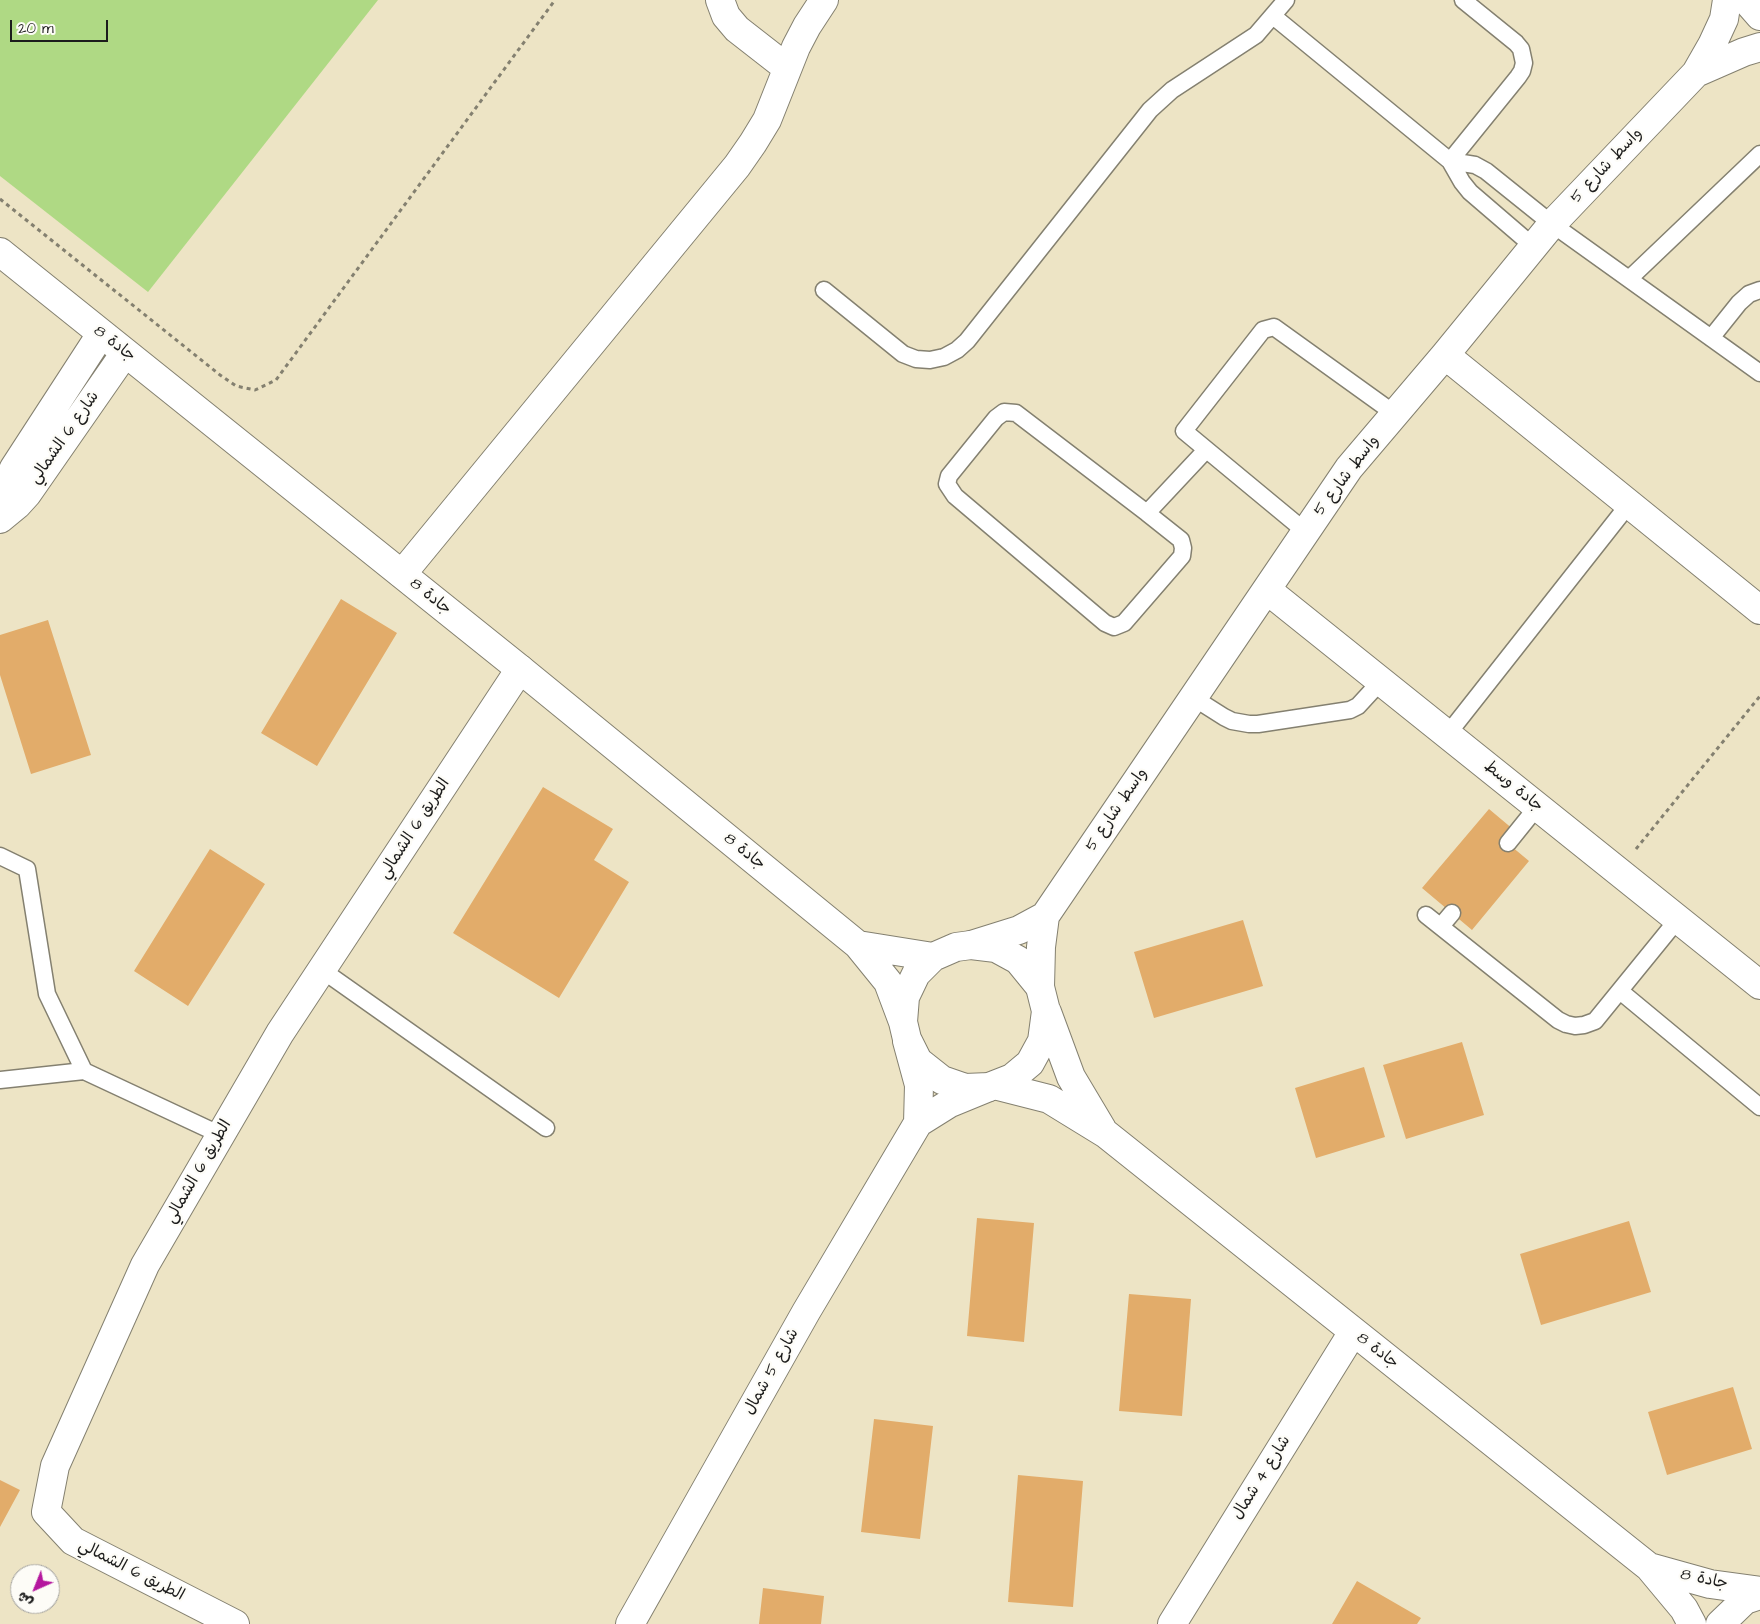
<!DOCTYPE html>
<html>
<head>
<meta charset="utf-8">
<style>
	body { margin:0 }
	#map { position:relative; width:1760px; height:1624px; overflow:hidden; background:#ede4c5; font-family:"Architects Daughter","Playpen Sans Arabic",sans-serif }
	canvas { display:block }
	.north { position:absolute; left:10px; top:1564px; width:50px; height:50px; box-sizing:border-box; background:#fdfcf7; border:1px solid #a3a29f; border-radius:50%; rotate:224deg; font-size:14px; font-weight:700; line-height:20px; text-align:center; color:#1c1c1c }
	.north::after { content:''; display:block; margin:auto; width:18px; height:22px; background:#b5179e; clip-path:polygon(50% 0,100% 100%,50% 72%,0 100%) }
	.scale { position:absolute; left:10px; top:20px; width:98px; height:22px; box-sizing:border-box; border:2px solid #1c1c1c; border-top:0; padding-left:6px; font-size:15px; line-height:18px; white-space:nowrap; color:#1c1c1c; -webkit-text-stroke:4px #fdfcf7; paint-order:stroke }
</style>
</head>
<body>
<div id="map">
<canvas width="1760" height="1624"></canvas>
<div class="north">ش</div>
<div class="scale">20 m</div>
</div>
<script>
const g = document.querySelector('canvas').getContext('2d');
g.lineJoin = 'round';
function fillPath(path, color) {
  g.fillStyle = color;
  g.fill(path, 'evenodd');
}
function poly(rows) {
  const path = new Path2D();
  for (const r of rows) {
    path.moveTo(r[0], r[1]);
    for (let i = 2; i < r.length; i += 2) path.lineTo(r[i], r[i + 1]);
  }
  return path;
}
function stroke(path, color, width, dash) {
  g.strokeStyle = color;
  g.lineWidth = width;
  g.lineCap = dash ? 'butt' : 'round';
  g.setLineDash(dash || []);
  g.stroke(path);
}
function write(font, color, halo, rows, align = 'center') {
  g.font = font + ' "Architects Daughter","Playpen Sans Arabic",sans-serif';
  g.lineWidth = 4.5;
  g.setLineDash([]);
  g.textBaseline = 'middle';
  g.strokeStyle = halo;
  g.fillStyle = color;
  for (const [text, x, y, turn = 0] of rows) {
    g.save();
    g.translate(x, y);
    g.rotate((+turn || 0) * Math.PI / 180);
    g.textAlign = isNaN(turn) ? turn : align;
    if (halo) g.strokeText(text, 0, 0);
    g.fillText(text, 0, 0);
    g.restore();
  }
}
fillPath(poly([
	[0,0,378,0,148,292,0,176]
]), '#afd984');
fillPath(poly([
	[341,599,397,633,317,766,261,733],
	[48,620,91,755,31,774,0,675,0,635],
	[543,787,613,829,594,860,629,882,559,998,453,933],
	[1489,809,1514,830,1505,841,1529,861,1472,930,1422,888],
	[210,849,265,884,188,1006,134,971],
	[1243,920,1263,986,1154,1018,1134,952],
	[1462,1042,1484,1115,1406,1139,1383,1065],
	[1364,1067,1385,1137,1316,1158,1295,1088],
	[977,1218,1034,1223,1024,1342,967,1336],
	[1629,1221,1651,1292,1541,1325,1520,1254],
	[1129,1294,1191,1299,1182,1416,1119,1411],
	[1733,1387,1752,1449,1667,1475,1648,1412],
	[874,1419,933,1426,920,1539,861,1532],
	[1018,1475,1083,1481,1073,1607,1008,1602],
	[0,1480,20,1490,0,1527],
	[1357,1581,1421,1618,1417,1624,1332,1624],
	[763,1588,824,1596,821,1624,759,1624]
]), '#e2ac6a');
const service = poly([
	[1273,16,1450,161,1462,182,1470,192,1534,247],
	[1450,161,1475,165,1486,171,1552,224,1760,373],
	[1450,161,1518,77,1522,71,1524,63,1521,49,1516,43,1463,0],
	[1629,279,1760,154],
	[824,290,903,354,916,359,930,360,944,357,957,350,967,341,1150,110,1172,90,1256,35,1286,0],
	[1711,338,1739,303,1749,294,1760,290],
	[1147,513,1016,413,1004,412,996,418,949,476,947,484,955,496,1105,623,1114,627,1124,623,1182,556,1183,548,1181,540,1147,513,1206,450],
	[1306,532,1184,431,1263,330,1274,327,1395,414],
	[1194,698,1224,717,1232,721,1249,724,1258,724,1350,710,1358,706,1381,681],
	[1447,735,1629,504],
	[1508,843,1537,807],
	[0,856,27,869,47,994,84,1071],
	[1426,915,1558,1020,1566,1024,1575,1026,1584,1025,1595,1021,1678,919],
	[1441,926,1452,913],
	[322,970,546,1128],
	[1620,991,1760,1107],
	[0,1080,84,1071,221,1135]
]);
const minor = poly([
	[720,0,726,16,737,29,787,68],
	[1696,73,1744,52,1760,47],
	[1445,355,1760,610],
	[402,574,737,166,753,143,767,120,796,47,807,26,824,0],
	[1267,590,1760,985],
	[971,945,1019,930,1045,916],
	[1040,987,1041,947,1045,916,1349,468,1445,355,1552,224,1696,73,1712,45,1724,19,1727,0],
	[907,1041,919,1085,918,1123],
	[235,1624,73,1541,46,1512,55,1466,145,1265,280,1033,520,669],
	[630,1624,806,1312,918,1123,950,1103,989,1087],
	[1172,1624,1353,1332]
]);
const tertiary = poly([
	[0,499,14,468,101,334],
	[0,519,17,505,27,494,125,353]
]);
const secondary = poly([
	[1746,0,1760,16],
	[0,252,520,669,858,945,888,982,903,1022,907,1039,918,1061,942,1080,965,1088,989,1087,1012,1078,1030,1063,1042,1041,1046,1011,1040,987,1018,960,996,948,971,945,956,947,933,957,916,974,905,997,903,1022],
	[858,945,933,957],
	[1047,1012,1071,1077,1102,1129],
	[994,1085,1049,1099,1106,1134,1649,1567,1684,1609,1692,1624],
	[1649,1567,1710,1584,1760,1591],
	[1720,1624,1745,1600,1760,1595]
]);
stroke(service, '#848070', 19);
stroke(minor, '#848070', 30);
stroke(tertiary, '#848070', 30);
stroke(secondary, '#848070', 30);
stroke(poly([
	[0,199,220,375,236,386,255,390,276,380,555,0],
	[1636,849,1760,696]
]), '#848070', 3, [4, 4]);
stroke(service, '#fff', 16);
stroke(minor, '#fff', 28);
stroke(tertiary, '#fff', 28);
stroke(secondary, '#fff', 28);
write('16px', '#1c1c1c', '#fdfcf7', [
	["واسط شارع 5",1607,166,-47],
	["جادة 8",114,344,38],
	["شارع 6 الشمالي",65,438,-55],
	["واسط شارع 5",1347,476,-53],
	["جادة 8",430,597,39],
	["جادة وسط",1513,787,39],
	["واسط شارع 5",1117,810,-56],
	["الطريق 6 الشمالي",415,829,-57],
	["جادة 8",744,852,39],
	["الطريق 6 الشمالي",199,1172,-60],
	["جادة 8",1377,1351,38],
	["شارع 5 شمال",772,1372,-61],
	["شارع 4 شمال",1262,1478,-58],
	["الطريق 6 الشمالي",131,1571,27],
	["جادة 8",1704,1580,12]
]);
</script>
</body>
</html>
